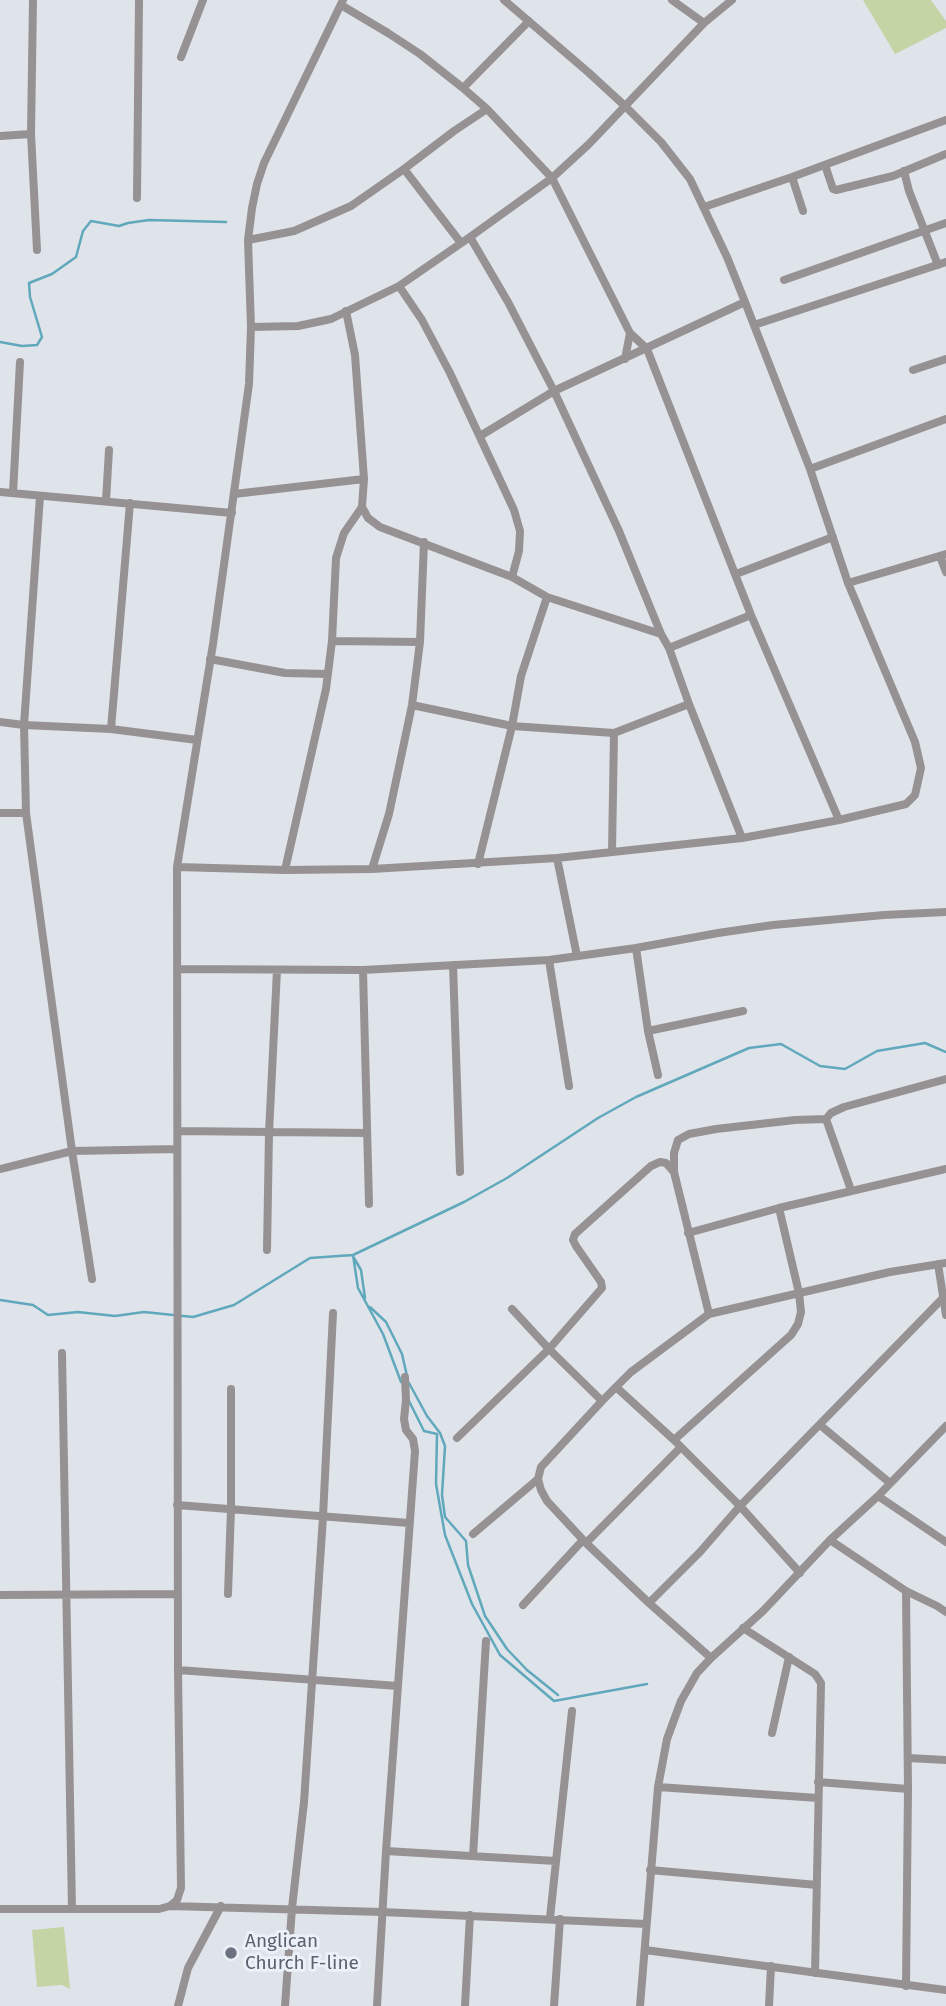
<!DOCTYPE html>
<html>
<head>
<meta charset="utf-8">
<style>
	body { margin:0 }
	canvas { display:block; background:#dfe3ea }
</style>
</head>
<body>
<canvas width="946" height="2006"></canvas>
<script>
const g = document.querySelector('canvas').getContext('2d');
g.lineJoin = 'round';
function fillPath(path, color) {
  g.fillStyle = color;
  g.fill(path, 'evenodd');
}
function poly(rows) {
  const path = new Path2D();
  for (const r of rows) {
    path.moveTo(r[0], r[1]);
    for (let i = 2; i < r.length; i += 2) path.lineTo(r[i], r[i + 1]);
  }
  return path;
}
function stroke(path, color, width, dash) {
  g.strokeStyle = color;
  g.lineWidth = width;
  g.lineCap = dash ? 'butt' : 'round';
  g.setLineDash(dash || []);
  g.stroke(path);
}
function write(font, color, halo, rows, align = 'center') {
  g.font = font + ' "Fira Sans",sans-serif';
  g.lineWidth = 6;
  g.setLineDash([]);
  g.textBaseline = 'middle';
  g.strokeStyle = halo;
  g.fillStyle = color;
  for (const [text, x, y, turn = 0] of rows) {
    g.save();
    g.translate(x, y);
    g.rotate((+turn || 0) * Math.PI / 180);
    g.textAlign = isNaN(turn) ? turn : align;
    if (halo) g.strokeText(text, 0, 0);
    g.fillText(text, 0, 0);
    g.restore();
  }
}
fillPath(poly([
	[863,0,931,0,946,21,946,28,895,54],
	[64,1927,70,1989,62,1985,37,1987,32,1930]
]), '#c5d4a4');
stroke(poly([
	[0,342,22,346,37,345,42,337,30,297,29,283,52,274,76,257,83,231,91,221,119,226,128,223,149,220,226,222],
	[353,1255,358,1288,383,1334,401,1382],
	[354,1258,361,1270,365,1298],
	[0,1300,33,1305,48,1315,78,1312,115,1316,144,1312,193,1317,234,1305,310,1258,353,1255,464,1202,507,1178,598,1118,636,1097,749,1048,781,1044,820,1066,845,1069,877,1051,925,1043,946,1052],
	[370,1307,386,1322,402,1354,407,1376],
	[409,1383,427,1416,440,1433,445,1446,442,1495,445,1517,466,1541,468,1565,485,1616,507,1649,527,1670,558,1695],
	[409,1401,424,1431,437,1434,436,1484,445,1535,472,1604,500,1655,554,1701,647,1684]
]), '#60a8bc', 2.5);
stroke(poly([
	[33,0,31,134,37,250],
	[672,0,704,23],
	[341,5,388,33,420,54,463,88,487,109,552,178,630,333,647,349,751,615,839,820],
	[181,57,203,0],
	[463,88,529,21],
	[0,136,31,134],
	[825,165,833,189,836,190,893,176,946,154],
	[404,169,461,243],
	[904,171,909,191,938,265],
	[792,177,803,211],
	[137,198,139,0],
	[704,207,792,177,946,120],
	[470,237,508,302,554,391,619,531,661,634],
	[248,240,294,231,351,206,404,169,454,131,487,109],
	[784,280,946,223],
	[399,286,422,320,450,373,514,510,520,531,519,551,512,577],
	[346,311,355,355,364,479,362,507,368,518,380,527,512,577,547,597,661,634,669,648,689,704,742,838],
	[754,325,946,262],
	[251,327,298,326,331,319,399,286,470,237,552,178,589,144,704,23,732,0],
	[625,359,630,333],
	[913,370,946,359],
	[480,436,554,391,745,302],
	[810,469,946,419],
	[0,492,232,513],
	[13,493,20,362],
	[234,494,364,479],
	[40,496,24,725,26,813,72,1151,92,1279],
	[106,501,109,450],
	[940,556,946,572],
	[736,574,833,537],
	[848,583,946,554],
	[332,641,420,642],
	[669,648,751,615],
	[210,659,285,673,328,674],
	[412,705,512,726,614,733,689,704],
	[0,722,24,725,111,729,197,740],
	[111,729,130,503],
	[0,813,26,813],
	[612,851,614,733],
	[557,858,577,956],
	[478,864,512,726,521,676,547,597],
	[177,867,285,870,372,869,557,858,742,838,786,830,839,820,906,804,915,795,921,768,915,742,848,583,810,469,745,302,727,257,690,179,661,142,625,106,588,72,504,0],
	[372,869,389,814,412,705,420,642,424,542],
	[285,870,326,689,332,641,336,558,344,533,362,507],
	[636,948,648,1031,658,1075],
	[549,960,569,1086],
	[453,965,460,1172],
	[177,969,363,970,549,960,636,948,718,933,773,925,884,915,946,912],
	[363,970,369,1204],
	[648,1031,743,1011],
	[826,1119,831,1113,844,1107,946,1079],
	[178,1131,367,1133],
	[0,1169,72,1151,177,1149],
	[688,1233,779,1208,946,1169],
	[267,1250,269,1133,277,970],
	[938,1264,946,1315],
	[512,1309,549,1349,602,1401],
	[709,1314,674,1172,674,1153,678,1140,689,1134,716,1129,795,1120,826,1119,851,1190],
	[62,1353,72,1909],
	[616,1387,674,1440,740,1506,800,1573],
	[820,1425,890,1483],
	[457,1438,549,1349,602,1288,601,1282,576,1246,573,1240,575,1234,651,1166,660,1162,666,1163,674,1172],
	[674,1440,791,1335,798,1324,801,1312,799,1293,779,1208],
	[878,1496,946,1542],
	[177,1505,409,1523],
	[473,1534,538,1479],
	[830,1540,906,1591,937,1606,946,1612],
	[586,1543,681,1447],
	[906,1591,908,1789,906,1986],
	[228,1594,231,1509,231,1389],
	[0,1595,177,1594],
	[649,1603,700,1552,740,1506,942,1299],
	[523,1605,583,1540],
	[743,1628,815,1674,821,1683,815,1973],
	[711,1658,649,1603,586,1543,547,1501,541,1490,538,1479,541,1467,602,1401,631,1372,709,1314,890,1272,946,1263],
	[178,1670,398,1686],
	[772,1733,789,1657],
	[908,1758,946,1760],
	[818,1782,908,1789],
	[658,1787,818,1798],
	[386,1851,556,1861],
	[473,1856,486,1641],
	[650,1870,817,1885],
	[170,1906,382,1912,646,1924],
	[0,1909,159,1909,170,1906,177,1900,181,1888,178,1670,177,867,213,644,249,384,251,327,248,240,252,208,257,184,264,163,343,0],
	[550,1918,572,1711],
	[645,1950,946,1990],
	[178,2006,188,1968,221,1906],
	[285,2006,292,1908,304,1802,323,1517,333,1313],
	[377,2006,386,1851,415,1451,413,1439,406,1430,404,1419,406,1400,405,1377],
	[465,2006,470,1915],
	[554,2006,560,1919],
	[640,2006,658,1787,667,1739,681,1701,697,1673,711,1658,763,1611,830,1540,878,1496,946,1426],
	[769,2006,771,1966]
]), '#969293', 8);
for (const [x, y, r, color] of [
	[231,1953,7,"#6b7280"]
]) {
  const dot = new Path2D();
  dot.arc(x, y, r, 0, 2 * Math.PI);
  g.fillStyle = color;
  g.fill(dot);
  stroke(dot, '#ecf0f8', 2.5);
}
write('19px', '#5b616d', '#ecf0f8', [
	["Anglican",245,1942],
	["Church F-line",245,1964]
], 'left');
</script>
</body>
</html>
